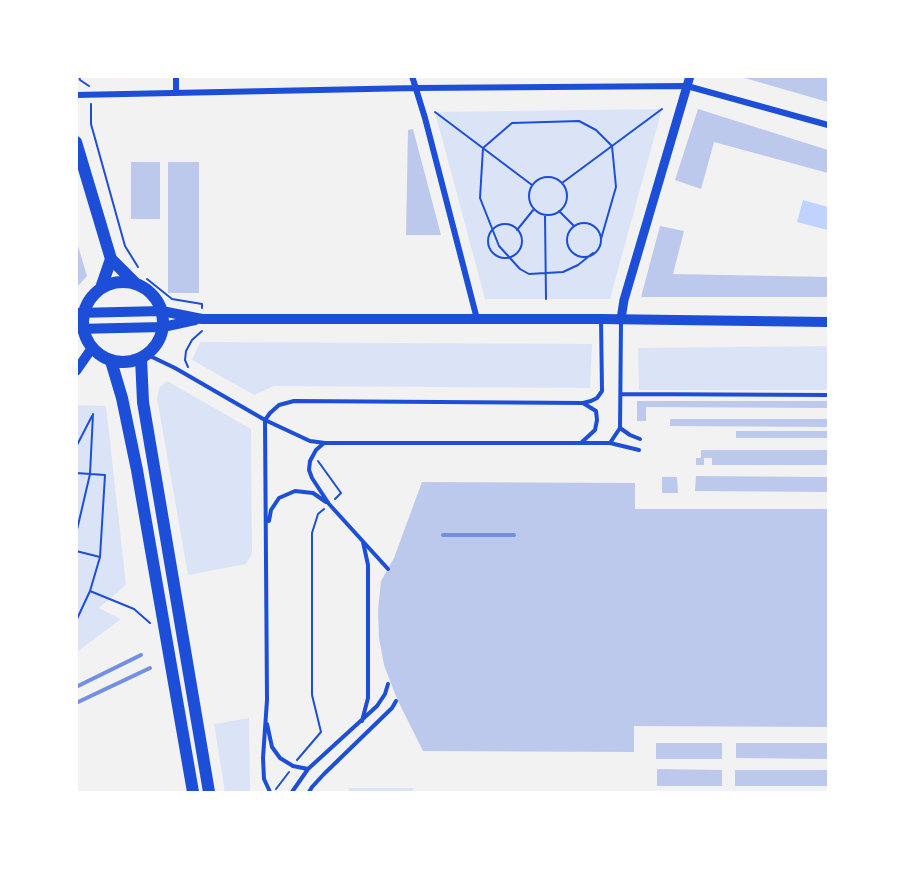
<!DOCTYPE html>
<html>
<head>
<meta charset="utf-8">
<style>
	body { margin:0 }
	#map { position:relative; width:905px; height:869px; overflow:hidden; background:#f2f2f2; font-family:"Work Sans",sans-serif }
	canvas { display:block }
	.frame { position:absolute; inset:0; border:78px solid #fff; pointer-events:none }
</style>
</head>
<body>
<div id="map">
<canvas width="905" height="869"></canvas>
<div class="frame"></div>
</div>
<script>
const g = document.querySelector('canvas').getContext('2d');
g.lineJoin = 'round';
function fillPath(path, color) {
  g.fillStyle = color;
  g.fill(path, 'evenodd');
}
function poly(rows) {
  const path = new Path2D();
  for (const r of rows) {
    if (r.length === 3) {
      path.moveTo(r[0] + r[2], r[1]);
      path.arc(r[0], r[1], r[2], 0, 2 * Math.PI);
      continue;
    }
    path.moveTo(r[0], r[1]);
    for (let i = 2; i < r.length; i += 2) path.lineTo(r[i], r[i + 1]);
  }
  return path;
}
function stroke(path, color, width, dash) {
  g.strokeStyle = color;
  g.lineWidth = width;
  g.lineCap = dash ? 'butt' : 'round';
  g.setLineDash(dash || []);
  g.stroke(path);
}
fillPath(poly([
	[662,109,610,299,485,299,435,112],
	[200,342,592,344,590,388,274,386,254,395,192,360],
	[828,346,828,390,639,390,638,348],
	[167,381,251,429,252,554,246,564,188,575,157,398,159,388],
	[76,405,106,406,126,585,99,608,121,619,77,652],
	[249,718,250,792,225,792,214,724],
	[349,788,413,788,413,792,349,792]
]), '#dbe4f7');
fillPath(poly([
	[803,200,828,207,828,230,797,222]
]), '#bfd3fe');
fillPath(poly([
	[828,76,828,102,741,77,741,76],
	[698,109,828,150,828,173,714,142,701,189,675,180],
	[413,129,441,235,406,235,408,130],
	[131,162,160,162,160,219,131,219],
	[168,162,199,162,199,293,168,293],
	[660,226,684,231,673,274,828,277,828,297,641,297],
	[76,239,87,276,76,288],
	[637,401,828,401,828,408,646,407,646,421,637,421],
	[670,419,828,419,828,427,670,426],
	[736,431,828,431,828,438,736,438],
	[701,450,828,450,828,465,712,465,712,458,704,458,704,465,696,465,696,458,701,458],
	[696,476,828,477,828,492,695,491],
	[662,477,677,477,678,493,662,493],
	[422,482,635,483,635,509,828,509,828,727,634,726,634,752,423,751,397,699,384,665,379,638,378,610,381,581,394,558],
	[656,743,722,743,722,759,656,759],
	[736,743,828,743,828,759,736,758],
	[657,769,722,770,722,786,657,786],
	[735,770,828,770,828,786,735,786]
]), '#bdc9ec');
stroke(poly([
	[79,76,80,80,89,86],
	[91,104,91,124,125,246,138,267],
	[435,112,532,185],
	[548,196,19],
	[562,183,662,109],
	[559,211,574,226],
	[545,215,546,299],
	[584,240,17],
	[505,241,17],
	[517,230,534,209],
	[593,253,578,265,563,272,529,274,520,269,499,246,480,198,483,148,512,123,579,121,596,130,612,146,616,187,601,239],
	[147,279,172,299,202,304,202,308],
	[188,367,185,360,186,351,192,340,202,331],
	[76,447,92,416],
	[318,461,341,493,335,499],
	[76,473,105,475,100,557,90,591,76,621],
	[76,534,90,474,93,414],
	[76,551,100,557],
	[90,591,134,609,150,623],
	[297,760,321,732,312,695,312,533,318,514,324,509],
	[276,789,289,772]
]), '#1d4ed8', 2);
stroke(poly([
	[148,355,175,368,265,420,310,441,325,443,610,443,620,428,621,322],
	[621,394,828,395],
	[620,428,630,435,640,439],
	[582,442,595,430,597,420,596,411,583,403],
	[324,443,316,450,310,461,309,470,312,478,329,504,388,569],
	[610,443,639,450],
	[269,521,271,510,279,498,295,491,313,493,326,502],
	[362,721,368,698,368,565,363,542],
	[267,724,272,747,280,758,293,766,308,769],
	[270,792,264,779,263,758,267,700,265,420,270,413,279,405,294,401,583,403,591,401,597,398,602,391,601,319],
	[292,792,308,769,377,706,385,694,388,684],
	[309,792,312,787,324,774,392,708,396,701]
]), '#1d4ed8', 4);
stroke(poly([
	[412,76,425,118,477,319],
	[176,93,176,76],
	[76,95,415,88,687,86,828,125]
]), '#1d4ed8', 6);
stroke(poly([
	[621,319,624,300,690,76]
]), '#1d4ed8', 9);
stroke(poly([
	[76,313,162,311,202,319,601,319,828,322],
	[76,329,163,327,195,320],
	[76,371,92,348]
]), '#1d4ed8', 10);
stroke(poly([
	[76,142,111,259,136,284],
	[123,322,40],
	[101,288,111,259],
	[141,358,143,402,209,792],
	[111,361,122,398,137,470,193,792]
]), '#1d4ed8', 12);
stroke(poly([
	[443,535,514,535],
	[76,687,141,655],
	[76,703,150,668]
]), '#7290e2', 4);
</script>
</body>
</html>
